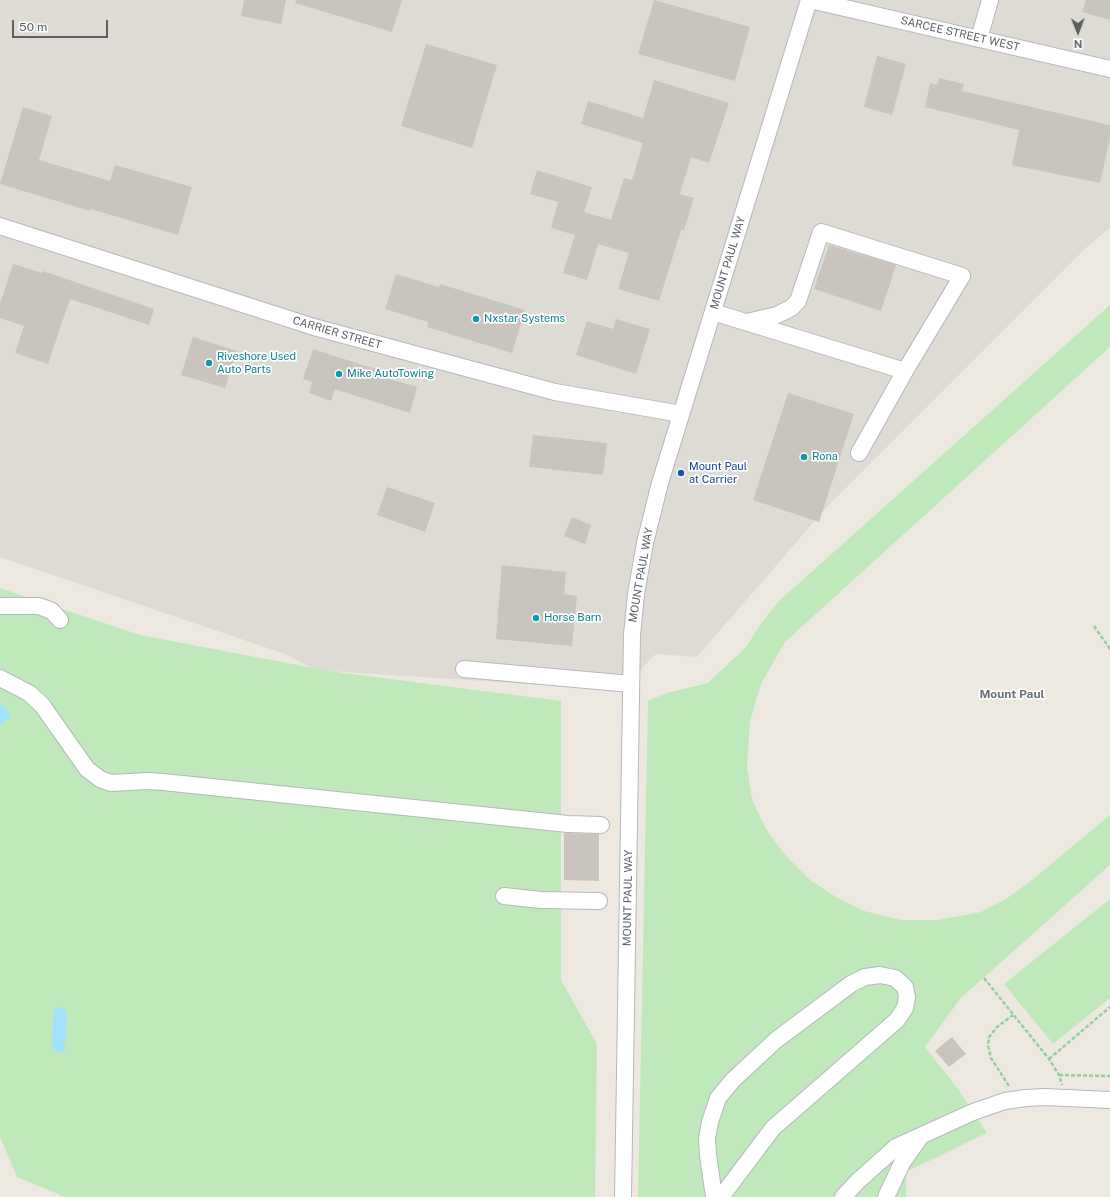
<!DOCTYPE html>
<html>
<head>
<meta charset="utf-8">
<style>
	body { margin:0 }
	#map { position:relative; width:1110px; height:1197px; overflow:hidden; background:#eee9e0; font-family:"Public Sans",sans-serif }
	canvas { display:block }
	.north { position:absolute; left:1058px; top:12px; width:40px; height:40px; -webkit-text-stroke:3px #fff; paint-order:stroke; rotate:179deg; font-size:11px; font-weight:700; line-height:16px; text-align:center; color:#595f63 }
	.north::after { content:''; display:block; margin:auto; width:14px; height:18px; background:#595f63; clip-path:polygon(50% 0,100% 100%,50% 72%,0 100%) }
	.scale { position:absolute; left:12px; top:20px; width:96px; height:18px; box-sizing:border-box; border:2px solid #595f63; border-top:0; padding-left:5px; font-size:12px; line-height:14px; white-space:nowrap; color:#595f63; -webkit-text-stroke:3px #fff; paint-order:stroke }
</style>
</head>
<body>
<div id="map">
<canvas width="1110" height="1197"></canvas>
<div class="north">N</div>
<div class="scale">50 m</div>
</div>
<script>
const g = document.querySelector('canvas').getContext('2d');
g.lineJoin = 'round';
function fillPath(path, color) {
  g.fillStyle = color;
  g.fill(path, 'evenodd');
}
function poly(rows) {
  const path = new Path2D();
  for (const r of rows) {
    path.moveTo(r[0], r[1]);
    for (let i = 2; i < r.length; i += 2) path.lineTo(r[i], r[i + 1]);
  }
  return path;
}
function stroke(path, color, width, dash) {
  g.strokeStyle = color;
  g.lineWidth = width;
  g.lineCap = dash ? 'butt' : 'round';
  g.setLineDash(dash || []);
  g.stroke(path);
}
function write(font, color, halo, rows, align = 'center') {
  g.font = font + ' "Public Sans",sans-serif';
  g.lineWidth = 3.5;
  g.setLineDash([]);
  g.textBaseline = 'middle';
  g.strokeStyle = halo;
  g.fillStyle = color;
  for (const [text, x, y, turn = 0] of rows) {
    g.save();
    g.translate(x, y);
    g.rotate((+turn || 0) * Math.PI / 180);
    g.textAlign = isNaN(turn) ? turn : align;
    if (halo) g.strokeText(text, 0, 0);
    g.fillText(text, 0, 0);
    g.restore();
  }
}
fillPath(poly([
	[0,0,1110,0,1110,228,1088,246,825,509,697,657,656,654,631,679,605,689,315,670,285,654,0,557]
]), '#dedbd5');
fillPath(poly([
	[1110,305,1110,347,785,642,761,684,750,721,747,767,752,799,766,829,785,855,810,880,836,897,864,911,901,920,938,920,981,912,1006,899,1031,881,1110,815,1110,865,961,998,925,1047,958,1089,987,1133,906,1172,906,1197,638,1197,648,701,667,693,708,683,746,647,762,622,779,601],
	[0,588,140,635,329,671,561,701,561,980,597,1044,595,1197,65,1197,17,1177,0,1137],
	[1110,899,1110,998,1053,1044,1004,984]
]), '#bfe9ba');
fillPath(poly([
	[0,704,7,710,10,718,0,724],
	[58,1007,64,1008,67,1014,64,1052,59,1053,53,1048,52,1038,54,1010]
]), '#9fe1ff');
fillPath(poly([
	[244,0,286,0,281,24,241,16],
	[296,0,402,0,392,32,295,3],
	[654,0,750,27,735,81,638,54],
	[1086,0,1110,0,1110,20,1082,12],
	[426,44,497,65,472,148,401,126],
	[877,56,906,64,892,115,864,107],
	[939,78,964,84,962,91,1110,125,1110,137,1100,183,1012,165,1019,130,925,107,930,83,938,85],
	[654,80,729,103,709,163,691,157,680,194,694,198,684,230,681,230,659,301,618,289,629,253,598,244,587,280,563,273,575,235,551,228,558,202,530,194,537,170,592,187,584,212,611,220,624,178,632,180,643,143,581,124,588,101,643,118],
	[23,107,52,116,39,160,110,181,115,165,192,187,178,235,91,209,90,211,0,184],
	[829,245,896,265,881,311,814,289],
	[13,264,42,273,43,271,154,309,149,325,70,299,48,364,15,353,24,326,0,318,0,304],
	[396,274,439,287,440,284,525,310,512,353,427,327,428,322,385,309],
	[616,319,650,329,636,374,576,355,587,321,613,329],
	[193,337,237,351,225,388,181,375],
	[313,349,375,369,373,374,417,387,410,413,335,389,331,401,309,393,312,382,303,379],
	[788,393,854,414,819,522,753,500],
	[533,435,607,443,603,475,529,467],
	[387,487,435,503,425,532,377,515],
	[572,517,591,525,585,544,564,536],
	[502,565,566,572,564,594,577,596,572,646,496,639],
	[564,833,599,834,599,881,564,880],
	[952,1037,966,1054,949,1067,935,1051]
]), '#c9c4bd');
const minor = poly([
	[810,0,1110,69],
	[979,39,990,0],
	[0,226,314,327,555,392,681,414],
	[713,312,905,371,859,453],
	[747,322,777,315,791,308,798,301,821,232,962,276,905,371],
	[0,606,39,606,52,611,60,620],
	[464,669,631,684],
	[0,678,29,693,42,705,87,769,100,779,111,783,148,781,163,782,568,824,601,825],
	[504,896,541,900,599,901],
	[623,1197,632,635,636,594,645,543,660,483,809,0],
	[714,1197,708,1155,707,1138,710,1122,718,1098,733,1080,776,1040,851,984,865,977,880,975,895,978,905,987,907,997,905,1008,897,1020,773,1128,721,1197],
	[843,1197,858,1181,896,1147,973,1112,1005,1101,1026,1098,1045,1097,1110,1100],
	[886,1197,902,1163,921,1136]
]);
stroke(minor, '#b4b8bd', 18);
stroke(poly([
	[1094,626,1110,649],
	[984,978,1049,1059,1059,1075,1062,1085],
	[1049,1059,1110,1007],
	[1059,1075,1110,1076],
	[1009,1086,991,1058,988,1046,989,1037,997,1027,1013,1015]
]), '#94d09e', 2.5, [4, 2]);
stroke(minor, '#fff', 16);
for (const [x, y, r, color] of [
	[476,319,4,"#0f9aa8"],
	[209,363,4,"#0f9aa8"],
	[339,374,4,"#0f9aa8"],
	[804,457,4,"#0f9aa8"],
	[681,473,4,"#1a4fb4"],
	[536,618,4,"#0f9aa8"]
]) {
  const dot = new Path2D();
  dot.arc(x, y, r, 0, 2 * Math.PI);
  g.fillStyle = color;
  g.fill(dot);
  stroke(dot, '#fff', 1.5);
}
write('11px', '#595f63', '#fff', [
	["SARCEE STREET WEST",960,34,13],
	["MOUNT PAUL WAY",728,263,-73],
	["CARRIER STREET",337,333,16],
	["MOUNT PAUL WAY",641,575,-80],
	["MOUNT PAUL WAY",628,898,-89]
]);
write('11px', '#0d838f', '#fff', [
	["Nxstar Systems",484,319],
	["Riveshore Used",217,357],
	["Auto Parts",217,370],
	["Mike AutoTowing",347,374],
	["Rona",812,457],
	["Horse Barn",544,618]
], 'left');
write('11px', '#164399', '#fff', [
	["Mount Paul",689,467],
	["at Carrier",689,480]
], 'left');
write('bold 12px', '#6a7175', '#fff', [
	["Mount Paul",1012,694]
]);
</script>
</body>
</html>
